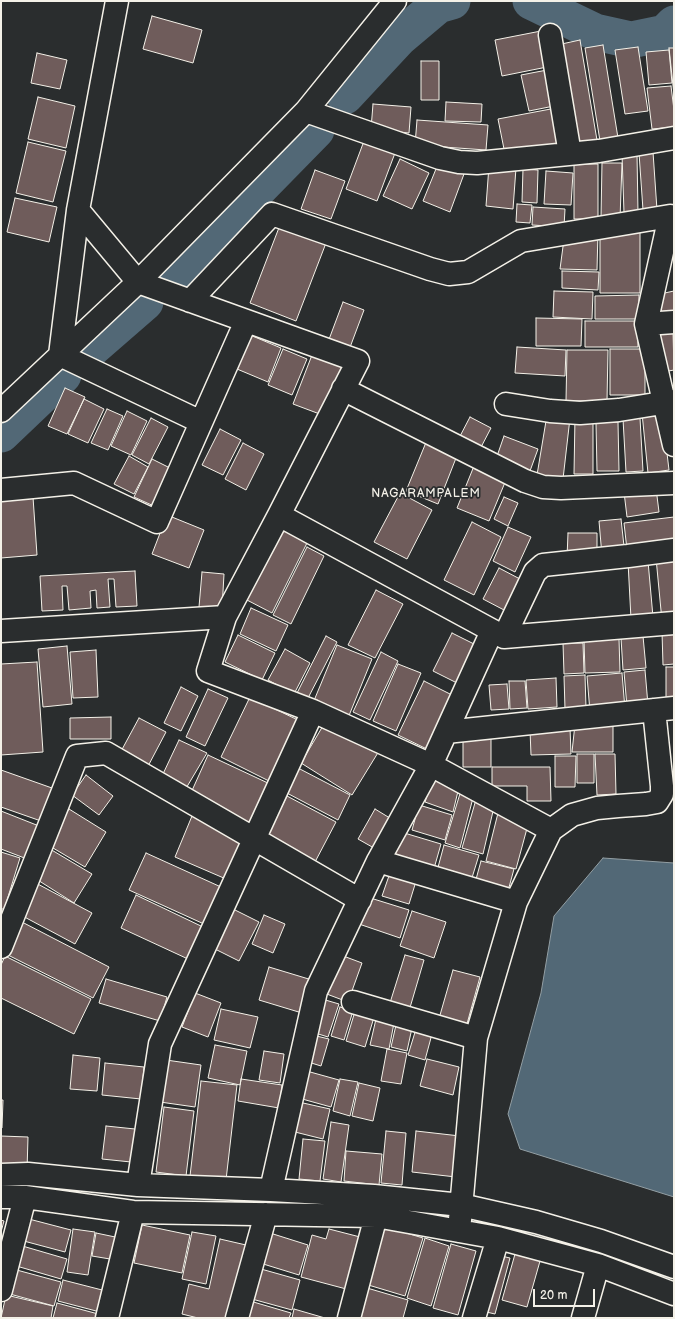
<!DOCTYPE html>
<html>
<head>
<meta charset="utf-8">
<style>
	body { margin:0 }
	#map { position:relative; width:675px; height:1319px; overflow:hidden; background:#2a2d2e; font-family:"Balsamiq Sans",sans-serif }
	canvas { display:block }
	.frame { position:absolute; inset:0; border:2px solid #f4f1e8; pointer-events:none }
	.scale { position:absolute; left:533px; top:1289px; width:62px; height:18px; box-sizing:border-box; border:2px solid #f4f1e8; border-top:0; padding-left:5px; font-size:12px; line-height:14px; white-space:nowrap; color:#f4f1e8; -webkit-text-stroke:3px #2a2d2e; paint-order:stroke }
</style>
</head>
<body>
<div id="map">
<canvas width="675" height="1319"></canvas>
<div class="frame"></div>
<div class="scale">20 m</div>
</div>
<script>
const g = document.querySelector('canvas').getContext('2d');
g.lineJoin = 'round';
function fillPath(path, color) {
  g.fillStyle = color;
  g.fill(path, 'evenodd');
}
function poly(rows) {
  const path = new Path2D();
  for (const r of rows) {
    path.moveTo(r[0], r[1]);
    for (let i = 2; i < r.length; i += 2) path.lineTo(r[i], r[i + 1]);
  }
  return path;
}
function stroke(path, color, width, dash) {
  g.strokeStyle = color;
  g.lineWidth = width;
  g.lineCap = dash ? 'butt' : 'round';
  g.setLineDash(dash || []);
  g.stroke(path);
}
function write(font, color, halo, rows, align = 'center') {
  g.font = font + ' "Balsamiq Sans",sans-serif';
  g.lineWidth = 3.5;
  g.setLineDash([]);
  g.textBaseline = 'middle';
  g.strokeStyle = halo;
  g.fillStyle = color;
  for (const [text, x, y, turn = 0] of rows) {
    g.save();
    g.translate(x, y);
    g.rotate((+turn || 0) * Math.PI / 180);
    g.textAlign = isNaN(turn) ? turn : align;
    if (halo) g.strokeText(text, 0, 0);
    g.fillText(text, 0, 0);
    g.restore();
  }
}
const water = poly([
	[603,858,674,863,674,1197,520,1149,508,1114,541,993,554,916,603,858]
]);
fillPath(water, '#526876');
stroke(water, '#939fa4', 1);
stroke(poly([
	[531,1,595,32,631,40,665,33,674,24],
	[345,96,400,37,438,5,452,1],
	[172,277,316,130],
	[84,355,145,302],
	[1,434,63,375]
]), '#526876', 37);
const building = poly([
	[152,16,202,30,193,63,143,49,152,16],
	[541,31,547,67,502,76,495,40,541,31],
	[580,40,598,146,575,150,557,45,580,40],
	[603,45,618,138,600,141,585,48,603,45],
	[638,47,648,111,625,114,615,50,638,47],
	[669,48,674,48,674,95,669,48],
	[669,50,672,83,649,85,646,52,669,50],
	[37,53,67,60,60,89,31,83,37,53],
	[421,61,439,61,439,100,421,100,421,61],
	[547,70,554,106,529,111,521,75,547,70],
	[671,86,674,110,674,127,652,129,647,88,671,86],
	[38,97,75,106,66,148,28,139,38,97],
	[446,102,482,104,481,122,445,121,446,102],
	[373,104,411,107,409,133,371,129,373,104],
	[556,108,562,143,505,154,498,119,556,108],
	[417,120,488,125,486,150,415,145,417,120],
	[364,141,395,153,377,201,346,189,364,141],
	[28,142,66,151,53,202,16,193,28,142],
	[653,152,657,210,643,210,639,153,653,152],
	[622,154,637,154,638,213,624,213,622,154],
	[400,159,429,173,412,209,383,196,400,159],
	[602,163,622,163,620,219,601,218,602,163],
	[438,164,464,174,450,212,423,201,438,164],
	[574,164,598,164,598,219,574,219,574,164],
	[489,166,516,168,513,209,486,206,489,166],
	[523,169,538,170,537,203,522,202,523,169],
	[315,170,345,181,331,219,301,209,315,170],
	[546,171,573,173,571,205,544,204,546,171],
	[15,198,57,207,49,242,7,232,15,198],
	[517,204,532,205,530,223,516,222,517,204],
	[533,207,565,209,564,227,532,225,533,207],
	[280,225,326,243,296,321,250,303,280,225],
	[600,230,640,230,640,293,600,293,600,230],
	[598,232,597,270,560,269,564,239,598,232],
	[562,271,599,272,598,290,562,288,562,271],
	[554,291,593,292,592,319,553,317,554,291],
	[674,291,674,314,654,316,660,294,674,291],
	[639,295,639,319,595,319,595,296,639,295],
	[343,302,364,310,349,350,328,342,343,302],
	[536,318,582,319,581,346,536,346,536,318],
	[585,321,638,321,638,347,585,347,585,321],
	[673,331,674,370,658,373,652,334,673,331],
	[250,335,281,348,268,382,237,369,250,335],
	[517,347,566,350,565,376,515,373,517,347],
	[283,349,307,359,292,395,268,385,283,349],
	[610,349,645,349,645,395,610,395,610,349],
	[567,350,608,350,607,401,566,401,567,350],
	[312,355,344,368,325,416,293,404,312,355],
	[65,388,85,397,67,434,48,426,65,388],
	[84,399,104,409,88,443,68,434,84,399],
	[107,409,123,416,108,450,91,443,107,409],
	[127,411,147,421,131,455,111,446,127,411],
	[662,411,669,470,648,473,642,413,662,411],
	[547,415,570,418,563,479,537,475,547,415],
	[470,417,491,428,479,451,458,440,470,417],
	[575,417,593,418,593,474,574,474,575,417],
	[151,418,168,427,149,464,132,455,151,418],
	[640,418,643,471,626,472,623,419,640,418],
	[618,422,619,471,597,471,596,423,618,422],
	[220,429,241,440,223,475,202,465,220,429],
	[504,436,538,449,530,471,496,459,504,436],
	[427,440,458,453,438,504,406,491,427,440],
	[243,443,264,454,246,490,225,479,243,443],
	[129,456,148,467,134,494,114,484,129,456],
	[152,459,174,470,156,507,134,497,152,459],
	[474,466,506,480,489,521,457,508,474,466],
	[656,488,659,512,627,517,624,492,656,488],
	[400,493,432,510,407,559,374,542,400,493],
	[33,497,37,555,1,558,1,499,33,497],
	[504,497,518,503,508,526,494,519,504,497],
	[167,515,204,530,189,568,152,554,167,515],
	[674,517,674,545,627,550,624,523,674,517],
	[621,519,625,555,602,556,599,521,621,519],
	[472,522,501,537,474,595,444,580,472,522],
	[508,527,531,537,515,572,493,561,508,527],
	[281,529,307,543,272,613,245,599,281,529],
	[568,533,597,533,597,558,567,558,568,533],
	[307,547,324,556,291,624,273,615,307,547],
	[674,556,674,620,662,621,656,558,674,556],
	[648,561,653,617,631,619,628,562,648,561],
	[499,568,520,579,504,610,483,599,499,568],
	[135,571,137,606,116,607,114,579,108,579,110,607,97,608,96,590,90,591,91,608,69,610,67,586,62,586,63,610,42,611,40,576,135,571],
	[202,572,224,574,222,609,199,607,202,572],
	[376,590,403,604,375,658,348,645,376,590],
	[251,608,288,625,276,651,240,634,251,608],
	[662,632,674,632,674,664,663,665,662,632],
	[452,633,480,647,461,685,433,671,452,633],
	[238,635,275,653,262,680,225,662,238,635],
	[326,636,337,642,307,700,296,695,326,636],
	[643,636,646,668,623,670,621,638,643,636],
	[619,639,620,672,585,673,584,640,619,639],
	[563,643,583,643,584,673,564,674,563,643],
	[337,645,372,659,348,718,313,703,337,645],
	[67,646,72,704,43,707,38,649,67,646],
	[285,649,310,663,294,694,268,680,285,649],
	[96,650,98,697,73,698,70,652,96,650],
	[381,652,398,661,370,720,353,712,381,652],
	[37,662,43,752,1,755,1,664,37,662],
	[398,664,421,673,396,731,373,721,398,664],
	[666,667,674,667,674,699,666,699,666,667],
	[645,670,648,705,627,707,624,672,645,670],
	[622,673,625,709,590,712,587,676,622,673],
	[585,675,586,708,565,709,564,676,585,675],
	[556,678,557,707,528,709,526,680,556,678],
	[424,681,456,697,431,751,398,735,424,681],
	[509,681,525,681,527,708,510,709,509,681],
	[507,684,509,709,491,710,489,685,507,684],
	[181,687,198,696,181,731,164,723,181,687],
	[208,689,228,698,205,746,186,737,208,689],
	[250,697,300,721,271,782,221,757,250,697],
	[111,717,111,739,70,739,70,718,111,717],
	[139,718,166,732,146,770,119,755,139,718],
	[327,719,379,751,352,795,301,763,327,719],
	[613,719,613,752,572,752,575,724,613,719],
	[570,728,571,754,531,755,530,730,570,728],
	[463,734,491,734,491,767,463,767,463,734],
	[179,740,207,753,185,790,162,776,179,740],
	[577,754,594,754,594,783,577,783,577,754],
	[595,754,615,754,616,794,597,795,595,754],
	[208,755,270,784,249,829,190,795,208,755],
	[555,756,576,756,575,787,555,787,555,756],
	[492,767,550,767,551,801,527,801,527,786,492,786,492,767],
	[298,768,350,795,338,820,285,792,298,768],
	[1,770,52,788,41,821,1,807,1,770],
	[86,775,113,796,99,815,72,795,86,775],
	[434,776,459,787,453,812,425,802,434,776],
	[462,787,474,794,460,848,445,843,462,787],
	[287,796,336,822,315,862,267,836,287,796],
	[477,796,494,807,483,854,462,848,477,796],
	[419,805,452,815,445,840,412,830,419,805],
	[69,809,106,832,85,867,48,845,69,809],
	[375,809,398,823,381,852,358,839,375,809],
	[1,811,39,826,27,859,1,849,1,811],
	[498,813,529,821,516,869,486,861,498,813],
	[192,816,244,838,226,879,175,857,192,816],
	[401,832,441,844,433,872,393,861,401,832],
	[444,845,479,855,471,881,437,871,444,845],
	[50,849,92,874,74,903,33,877,50,849],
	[1,852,20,858,4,910,1,908,1,852],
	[146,853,221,887,204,924,129,890,146,853],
	[481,861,514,869,508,891,475,883,481,861],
	[391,870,417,878,409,904,382,896,391,870],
	[34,882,92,913,75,944,17,913,34,882],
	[136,895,203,927,188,959,121,928,136,895],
	[364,896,409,910,400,938,356,923,364,896],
	[233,909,259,922,239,961,213,948,233,909],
	[412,911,446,922,434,958,400,946,412,911],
	[264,915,285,924,273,953,252,944,264,915],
	[20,921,109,967,93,998,4,953,20,921],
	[338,954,362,963,348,1002,324,993,338,954],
	[405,955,424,960,409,1011,389,1006,405,955],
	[5,956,91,999,74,1034,1,998,1,965,5,956],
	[269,967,312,980,302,1013,259,1000,269,967],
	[453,970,480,977,465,1031,438,1022,453,970],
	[106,979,167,997,160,1021,99,1003,106,979],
	[195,993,221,1003,208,1037,182,1027,195,993],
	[322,999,339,1004,328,1037,312,1032,322,999],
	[340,1007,353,1011,344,1040,331,1036,340,1007],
	[356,1008,375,1014,365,1047,346,1041,356,1008],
	[221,1009,258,1017,250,1048,214,1040,221,1009],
	[376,1019,394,1023,389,1049,370,1045,376,1019],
	[396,1025,412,1028,407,1051,391,1047,396,1025],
	[416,1029,432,1034,425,1060,408,1055,416,1029],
	[312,1035,329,1039,321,1066,305,1061,312,1035],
	[215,1045,247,1051,240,1085,208,1078,215,1045],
	[387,1049,407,1053,401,1084,381,1081,387,1049],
	[264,1051,284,1054,280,1083,259,1080,264,1051],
	[73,1055,100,1058,97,1091,70,1089,73,1055],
	[427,1059,459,1067,453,1095,420,1086,427,1059],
	[166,1060,201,1065,195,1107,160,1102,166,1060],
	[105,1063,144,1067,141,1099,102,1095,105,1063],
	[303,1070,339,1080,331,1107,295,1097,303,1070],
	[241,1079,282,1085,279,1108,238,1101,241,1079],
	[340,1079,358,1082,350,1116,333,1111,340,1079],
	[201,1081,237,1085,226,1180,190,1176,201,1081],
	[359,1083,380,1088,373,1121,352,1116,359,1083],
	[1,1100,3,1100,2,1128,1,1128,1,1100],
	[294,1101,330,1109,323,1139,287,1130,294,1101],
	[164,1107,194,1111,186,1176,156,1172,164,1107],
	[331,1122,349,1125,341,1182,323,1179,331,1122],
	[106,1126,135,1129,131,1162,102,1159,106,1126],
	[386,1131,406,1133,402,1185,381,1183,386,1131],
	[416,1131,460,1136,456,1177,412,1172,416,1131],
	[1,1136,28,1137,27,1171,1,1171,1,1136],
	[303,1139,325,1141,320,1181,299,1179,303,1139],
	[346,1151,382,1154,379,1185,344,1181,346,1151],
	[25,1218,71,1230,65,1252,20,1240,25,1218],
	[1,1220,4,1221,1,1232,1,1220],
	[142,1225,190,1235,182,1273,134,1263,142,1225],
	[383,1226,423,1238,405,1296,365,1284,383,1226],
	[73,1229,95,1232,88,1275,67,1272,73,1229],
	[329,1229,364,1238,350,1290,301,1277,312,1235,326,1239,329,1229],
	[192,1232,216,1236,206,1284,182,1279,192,1232],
	[96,1233,120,1238,116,1260,92,1256,96,1233],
	[270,1233,308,1245,299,1275,260,1263,270,1233],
	[425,1238,449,1246,431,1306,407,1298,425,1238],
	[220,1239,246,1245,229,1318,198,1318,182,1314,189,1284,209,1289,220,1239],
	[451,1244,476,1251,458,1315,433,1308,451,1244],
	[19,1245,67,1259,61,1279,13,1265,19,1245],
	[517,1247,542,1254,527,1307,502,1300,517,1247],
	[497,1255,510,1258,495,1314,482,1311,497,1255],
	[13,1269,61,1282,54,1306,6,1293,13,1269],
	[261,1269,300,1280,292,1310,252,1299,261,1269],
	[63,1280,106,1291,100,1312,58,1301,63,1280],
	[367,1288,408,1300,403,1318,358,1318,367,1288],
	[6,1295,53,1306,51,1318,1,1318,6,1295],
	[250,1301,291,1313,289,1318,245,1318,250,1301],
	[57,1303,102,1315,101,1318,53,1318,57,1303],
	[294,1309,325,1318,292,1318,294,1309]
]);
fillPath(building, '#6f5c5b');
stroke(building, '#f4f1e8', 1);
const minor = poly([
	[117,1,78,210,60,355,201,422],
	[550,35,570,154],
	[306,111,440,158,459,162,477,163,599,151,674,138],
	[78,210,138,282,358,361,279,515,225,617,208,671,313,711,431,765,551,830,516,902,476,1038,459,1231],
	[190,301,272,214,430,269,449,274,468,272,521,241,670,216,646,324,674,445],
	[646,324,674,322],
	[343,389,525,481,543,487,561,488,674,483],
	[506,404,550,411,580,413,619,410,674,401],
	[1,411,138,282,306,111,395,1],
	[1,490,74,483,157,522,246,321],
	[279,515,504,637,674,623],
	[1,631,225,617],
	[504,637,535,572,543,565,628,556,674,550],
	[446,732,674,708],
	[551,830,572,815,597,808,618,806,646,804,657,802,662,794,662,786,654,710],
	[378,861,516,902],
	[1,947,77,756,106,753,360,900],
	[353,1002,476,1038],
	[1,1175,28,1174,138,1185,271,1190,374,1196,461,1205,536,1222,601,1241,674,1267],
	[138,1185,160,1044,313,711],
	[271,1190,316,991,378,861,431,765,492,631],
	[1,1197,25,1197,133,1212,376,1216,498,1238,598,1265,674,1294],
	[1,1290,25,1197],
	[107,1318,133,1212],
	[237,1318,266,1214],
	[349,1318,376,1216],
	[474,1318,498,1238],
	[583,1318,598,1265]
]);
stroke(minor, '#f4f1e8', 25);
stroke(minor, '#2a2d2e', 22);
g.letterSpacing = '1px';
write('12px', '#f4f1e8', '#2a2d2e', [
	["NAGARAMPALEM",426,494]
]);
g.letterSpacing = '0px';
</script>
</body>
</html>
